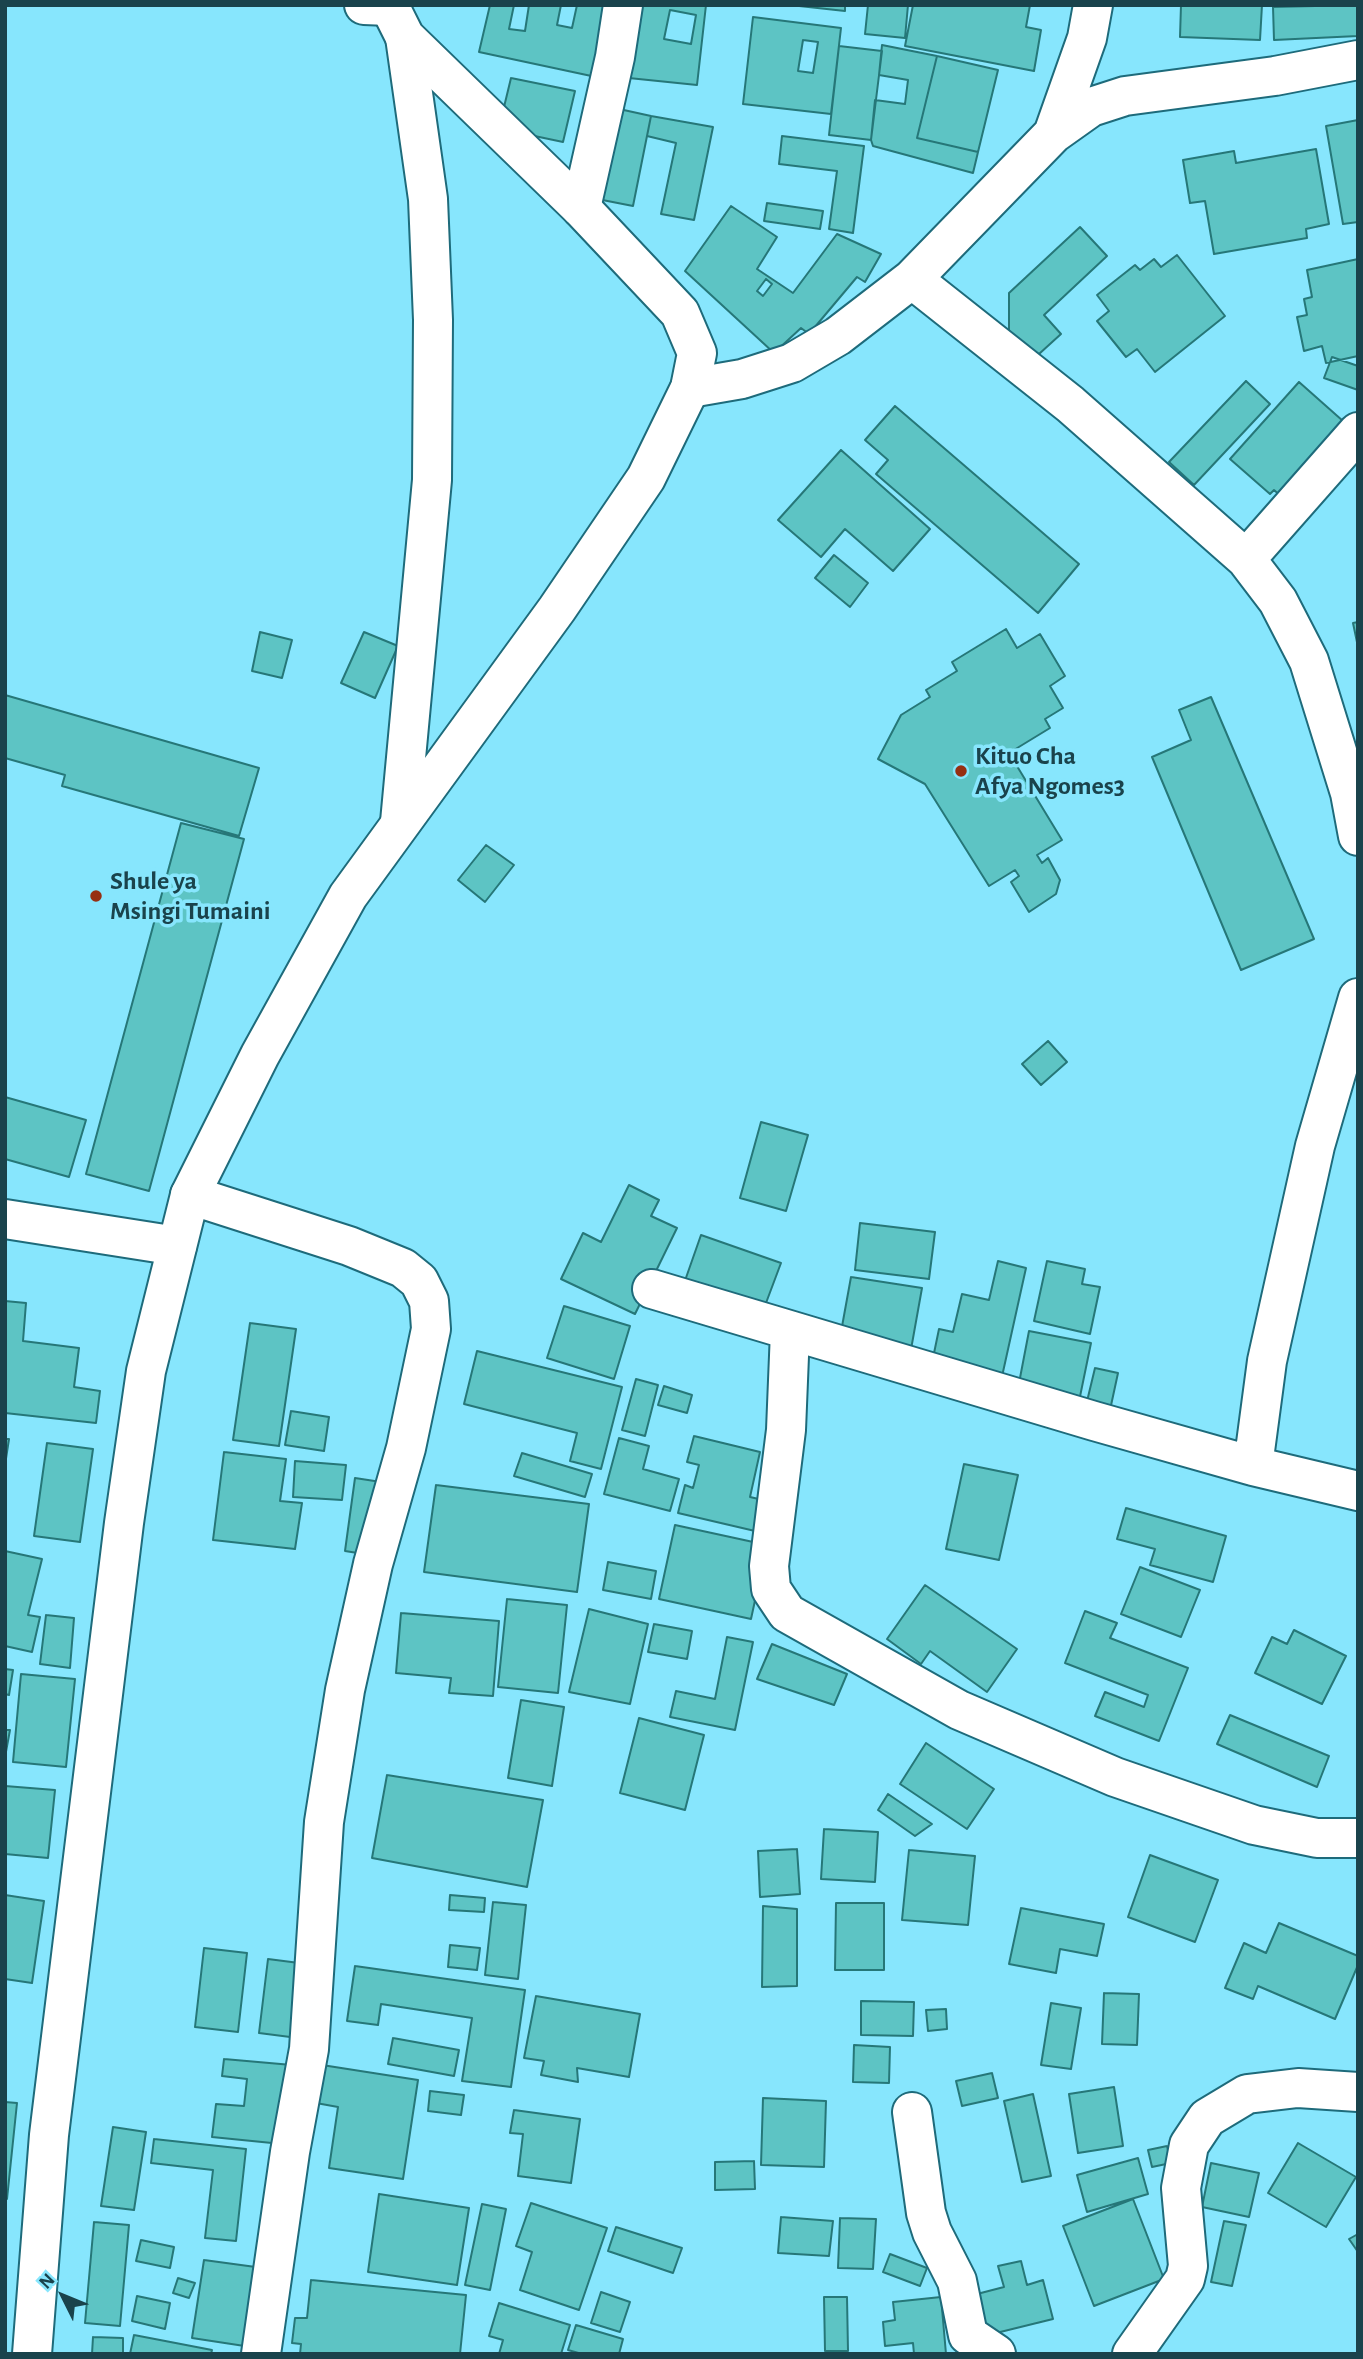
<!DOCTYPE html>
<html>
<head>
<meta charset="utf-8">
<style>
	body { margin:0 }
	#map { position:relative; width:1363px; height:2359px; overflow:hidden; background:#87e6fd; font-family:"Alegreya Sans",sans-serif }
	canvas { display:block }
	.frame { position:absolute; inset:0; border:7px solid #1a434c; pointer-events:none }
	.north { position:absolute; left:28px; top:2261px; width:70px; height:70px; -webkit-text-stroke:5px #87e6fd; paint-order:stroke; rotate:313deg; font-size:19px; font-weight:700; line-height:28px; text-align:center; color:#1a434c }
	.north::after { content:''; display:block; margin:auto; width:24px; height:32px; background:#1a434c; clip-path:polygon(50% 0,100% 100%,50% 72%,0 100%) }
</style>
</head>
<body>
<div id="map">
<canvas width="1363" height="2359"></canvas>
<div class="frame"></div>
<div class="north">N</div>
</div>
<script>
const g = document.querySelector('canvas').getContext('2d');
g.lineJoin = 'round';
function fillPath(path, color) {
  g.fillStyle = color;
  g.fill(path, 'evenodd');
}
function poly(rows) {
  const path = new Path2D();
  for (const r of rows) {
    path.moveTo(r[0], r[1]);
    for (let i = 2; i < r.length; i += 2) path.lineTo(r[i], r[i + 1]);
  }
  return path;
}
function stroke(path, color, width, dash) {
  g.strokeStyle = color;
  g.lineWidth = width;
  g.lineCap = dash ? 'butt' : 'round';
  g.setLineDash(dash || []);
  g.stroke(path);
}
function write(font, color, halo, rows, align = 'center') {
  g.font = font + ' "Alegreya Sans",sans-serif';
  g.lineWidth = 7;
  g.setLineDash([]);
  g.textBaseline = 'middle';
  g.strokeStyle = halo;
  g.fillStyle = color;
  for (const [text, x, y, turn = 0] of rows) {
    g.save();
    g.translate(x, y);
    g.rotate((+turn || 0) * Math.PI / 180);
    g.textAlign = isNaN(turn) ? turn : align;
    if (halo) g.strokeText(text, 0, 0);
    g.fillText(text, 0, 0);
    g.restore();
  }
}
const building = poly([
	[490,5,514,5,509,29,525,31,529,5,561,5,557,25,572,28,577,5,611,5,596,77,479,52,490,5],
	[628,5,706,5,697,85,619,77,628,5],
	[670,10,696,15,691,44,664,39,670,10],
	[790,5,845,5,845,11,790,5],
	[868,5,908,5,905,38,865,34,868,5],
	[913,5,1030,5,1026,27,1041,30,1034,71,905,46,913,5],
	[1181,5,1262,5,1260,40,1180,37,1181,5],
	[1358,5,1358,36,1274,40,1273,7,1358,5],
	[753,17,841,28,831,114,743,104,753,17],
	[803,40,818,42,813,73,798,71,803,40],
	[882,45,937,56,917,138,978,152,973,173,873,146,871,140,875,100,905,104,908,80,879,75,882,45],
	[839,46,882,51,871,140,829,135,839,46],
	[937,56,998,70,978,152,917,138,937,56],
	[511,78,575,91,563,142,525,134,504,107,511,78],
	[601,105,651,116,633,206,582,196,601,105],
	[651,116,713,127,694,220,661,214,676,143,647,136,651,116],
	[1358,120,1358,222,1343,224,1326,126,1358,120],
	[782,136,864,146,853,233,829,229,837,171,779,164,782,136],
	[1316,149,1329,224,1306,229,1307,238,1214,254,1205,201,1190,203,1183,160,1234,151,1236,163,1316,149],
	[767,203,823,211,820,229,764,221,767,203],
	[731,206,777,237,757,269,793,293,837,234,881,254,865,282,857,277,809,334,801,328,774,353,685,271,731,206],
	[766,279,772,284,763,296,757,291,766,279],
	[1080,227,1107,256,1044,315,1061,334,1028,364,1009,344,1009,293,1080,227],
	[1177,255,1225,316,1155,372,1137,349,1126,357,1097,321,1109,311,1097,295,1135,265,1140,270,1154,259,1161,267,1177,255],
	[1358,259,1358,356,1326,363,1322,346,1304,351,1297,317,1307,315,1304,299,1312,297,1307,270,1358,259],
	[1332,357,1358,366,1358,390,1324,378,1332,357],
	[1246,381,1270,404,1194,485,1169,462,1246,381],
	[1299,382,1352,429,1292,506,1274,490,1270,494,1230,459,1299,382],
	[895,406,1079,564,1038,613,876,474,888,460,865,440,895,406],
	[841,450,930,529,893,571,845,529,821,557,778,520,841,450],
	[834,555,868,583,850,607,815,578,834,555],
	[1358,622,1358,647,1353,623,1358,622],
	[1006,629,1017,648,1040,634,1065,676,1050,686,1063,708,1045,719,1050,728,1009,753,1062,840,1037,855,1042,863,1048,858,1060,880,1056,894,1029,912,1011,882,1019,876,1015,870,989,886,925,784,878,759,901,715,930,697,926,690,957,671,952,662,1006,629],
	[260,632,292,640,282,678,252,671,260,632],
	[364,632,398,646,375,698,341,683,364,632],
	[5,695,259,768,239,836,62,786,65,775,5,758,5,695],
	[1211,697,1314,939,1241,970,1152,757,1191,740,1179,710,1211,697],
	[181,823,244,839,149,1191,86,1174,181,823],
	[486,845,514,865,485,902,458,880,486,845],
	[1048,1041,1067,1062,1041,1085,1022,1064,1048,1041],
	[5,1097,86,1120,69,1177,5,1159,5,1097],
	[761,1122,808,1135,786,1211,740,1198,761,1122],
	[629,1185,659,1200,651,1216,677,1228,635,1314,561,1279,583,1233,601,1242,629,1185],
	[860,1223,935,1232,929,1279,855,1270,860,1223],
	[701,1235,781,1263,760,1319,681,1292,701,1235],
	[998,1261,1026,1268,999,1390,933,1358,939,1329,953,1332,962,1294,989,1300,998,1261],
	[1047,1261,1085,1269,1082,1284,1100,1287,1090,1334,1034,1321,1047,1261],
	[851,1277,922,1288,910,1355,839,1343,851,1277],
	[5,1301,26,1303,23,1341,79,1348,74,1387,100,1391,96,1423,5,1413,5,1301],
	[564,1306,630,1326,614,1379,547,1358,564,1306],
	[250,1323,296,1329,279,1446,233,1440,250,1323],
	[1029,1331,1091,1343,1076,1416,1015,1404,1029,1331],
	[477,1351,622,1387,601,1469,570,1461,577,1433,464,1404,477,1351],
	[1095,1368,1118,1373,1107,1424,1083,1418,1095,1368],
	[636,1379,658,1385,645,1436,622,1430,636,1379],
	[664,1386,692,1395,687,1413,658,1405,664,1386],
	[291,1411,329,1417,324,1451,285,1445,291,1411],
	[694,1436,760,1452,750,1497,763,1500,755,1531,678,1513,685,1485,693,1488,699,1465,687,1462,694,1436],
	[619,1438,649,1446,643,1469,679,1479,670,1511,604,1494,619,1438],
	[5,1439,9,1439,5,1465,5,1439],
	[47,1443,93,1449,80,1542,34,1536,47,1443],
	[224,1452,286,1459,280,1501,302,1503,295,1549,213,1540,224,1452],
	[522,1453,592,1474,585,1497,514,1476,522,1453],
	[295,1461,346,1465,342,1500,293,1497,295,1461],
	[964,1464,1018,1475,999,1560,946,1549,964,1464],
	[355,1478,381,1482,370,1555,345,1551,355,1478],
	[436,1485,589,1504,577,1592,424,1572,436,1485],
	[1126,1508,1226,1536,1213,1582,1150,1565,1155,1549,1117,1539,1126,1508],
	[675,1525,767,1545,751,1619,659,1599,675,1525],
	[5,1551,42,1559,28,1615,40,1617,32,1652,5,1646,5,1551],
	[608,1562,656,1571,651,1599,603,1590,608,1562],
	[1140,1567,1200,1590,1181,1637,1121,1614,1140,1567],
	[925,1585,1017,1649,987,1692,930,1651,921,1664,887,1639,925,1585],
	[507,1599,567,1605,558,1693,498,1687,507,1599],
	[589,1609,648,1624,630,1704,569,1692,589,1609],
	[1085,1611,1117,1623,1110,1638,1188,1668,1159,1741,1095,1716,1105,1692,1144,1707,1148,1695,1065,1663,1085,1611],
	[401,1613,499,1621,493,1696,449,1693,451,1678,396,1673,401,1613],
	[46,1615,74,1618,70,1668,40,1664,46,1615],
	[654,1624,692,1631,687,1659,648,1652,654,1624],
	[1294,1630,1346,1656,1322,1704,1255,1673,1272,1637,1287,1644,1294,1630],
	[727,1637,753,1642,735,1730,670,1717,676,1691,715,1699,727,1637],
	[772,1644,847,1674,834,1705,757,1679,772,1644],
	[5,1669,13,1670,9,1695,5,1694,5,1669],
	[21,1674,75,1679,66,1767,13,1762,21,1674],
	[521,1700,564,1707,552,1786,508,1778,521,1700],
	[1230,1715,1329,1756,1317,1787,1217,1744,1230,1715],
	[639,1718,704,1735,685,1810,620,1793,639,1718],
	[5,1730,10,1730,5,1757,5,1730],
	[926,1743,994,1789,967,1829,900,1784,926,1743],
	[387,1775,543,1800,527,1887,372,1858,387,1775],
	[5,1786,55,1790,48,1858,5,1854,5,1786],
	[888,1794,932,1824,915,1836,878,1810,888,1794],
	[824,1829,878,1832,875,1882,821,1879,824,1829],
	[797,1849,800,1894,760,1897,758,1851,797,1849],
	[909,1850,975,1856,968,1925,902,1920,909,1850],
	[1150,1855,1218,1880,1195,1942,1128,1917,1150,1855],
	[5,1895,44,1901,32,1983,5,1979,5,1895],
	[450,1895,485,1898,484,1912,449,1910,450,1895],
	[493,1902,526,1905,518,1979,485,1975,493,1902],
	[836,1903,884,1903,884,1970,835,1970,836,1903],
	[763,1906,797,1909,797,1986,762,1987,763,1906],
	[1021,1908,1104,1924,1097,1956,1060,1949,1056,1973,1009,1964,1021,1908],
	[1279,1923,1358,1956,1358,1965,1335,2019,1258,1986,1253,1999,1225,1988,1244,1943,1266,1953,1279,1923],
	[450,1945,480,1948,477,1970,448,1967,450,1945],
	[204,1948,247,1953,238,2032,195,2027,204,1948],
	[268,1959,307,1964,298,2038,259,2033,268,1959],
	[355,1966,525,1990,511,2087,462,2081,472,2018,381,2004,378,2025,347,2021,355,1966],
	[1104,1993,1139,1994,1137,2045,1102,2044,1104,1993],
	[536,1996,640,2014,629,2077,577,2068,578,2082,541,2075,544,2061,524,2058,536,1996],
	[861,2001,914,2002,913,2036,861,2035,861,2001],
	[1051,2003,1081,2008,1071,2069,1041,2065,1051,2003],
	[946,2009,947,2029,928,2031,926,2010,946,2009],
	[393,2038,459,2050,454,2076,388,2064,393,2038],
	[854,2045,890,2047,889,2083,853,2082,854,2045],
	[224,2059,292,2065,282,2144,212,2137,216,2104,244,2106,247,2079,222,2076,224,2059],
	[322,2065,418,2080,403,2179,329,2168,338,2107,316,2103,322,2065],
	[992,2073,998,2098,962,2106,956,2081,992,2073],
	[1114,2087,1123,2146,1078,2153,1069,2094,1114,2087],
	[430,2091,464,2095,461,2115,428,2111,430,2091],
	[1033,2094,1051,2176,1022,2182,1004,2101,1033,2094],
	[763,2098,826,2101,824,2167,761,2165,763,2098],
	[5,2102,17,2103,7,2199,5,2199,5,2102],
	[514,2110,580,2119,571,2183,518,2176,523,2134,510,2133,514,2110],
	[113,2127,146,2132,134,2210,101,2206,113,2127],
	[154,2139,246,2149,236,2241,205,2238,213,2170,151,2163,154,2139],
	[1298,2143,1356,2177,1326,2227,1268,2193,1298,2143],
	[1167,2146,1171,2163,1152,2167,1148,2150,1167,2146],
	[1138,2158,1148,2194,1087,2212,1077,2175,1138,2158],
	[754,2161,755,2189,715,2190,715,2162,754,2161],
	[1211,2163,1259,2173,1249,2217,1202,2207,1211,2163],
	[379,2194,469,2208,457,2285,368,2272,379,2194],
	[1133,2199,1164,2279,1094,2306,1063,2226,1133,2199],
	[531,2203,607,2228,579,2310,520,2290,532,2252,516,2246,531,2203],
	[482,2204,506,2209,490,2290,465,2285,482,2204],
	[781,2217,833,2221,829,2256,778,2253,781,2217],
	[840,2218,876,2219,873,2269,838,2268,840,2218],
	[1224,2221,1246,2225,1232,2286,1211,2282,1224,2221],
	[94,2222,129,2225,120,2326,85,2323,94,2222],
	[616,2227,682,2248,673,2273,608,2251,616,2227],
	[1358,2234,1358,2252,1349,2239,1358,2234],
	[141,2240,174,2247,170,2268,136,2261,141,2240],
	[890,2254,927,2268,920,2286,883,2272,890,2254],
	[204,2260,263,2268,251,2347,192,2338,204,2260],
	[1021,2261,1027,2285,1043,2280,1053,2319,988,2335,977,2294,1004,2287,998,2266,1021,2261],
	[178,2278,195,2283,189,2298,173,2293,178,2278],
	[311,2280,466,2295,460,2354,300,2354,301,2344,292,2343,295,2318,307,2318,311,2280],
	[601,2292,630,2302,620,2332,591,2323,601,2292],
	[137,2296,170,2303,165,2329,132,2321,137,2296],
	[824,2297,847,2297,848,2351,825,2351,824,2297],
	[941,2297,946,2354,914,2354,913,2343,885,2346,883,2322,895,2320,893,2302,941,2297],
	[499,2303,570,2325,561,2354,499,2354,503,2340,489,2336,499,2303],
	[576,2325,623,2339,619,2354,582,2354,568,2350,576,2325],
	[134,2335,212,2350,211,2354,130,2354,134,2335],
	[93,2337,123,2338,123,2354,92,2354,93,2337]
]);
fillPath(building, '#5dc4c4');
stroke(building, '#267778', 2);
const minor = poly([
	[364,5,389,6],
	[1053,134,1087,38,1093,5],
	[581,208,615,57,623,5],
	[912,279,1070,404,1246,559,1278,601,1309,661,1350,793,1358,836],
	[690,388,742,379,792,363,838,336,912,279,1053,134,1091,107,1125,96,1275,76,1358,60],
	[1246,559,1358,432],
	[400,822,432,480,433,320,428,199,405,37],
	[190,1195,349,1246,403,1268,419,1281,429,1301,431,1329,406,1448,373,1564,345,1690,324,1822,309,2049,290,2152,261,2354],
	[5,1219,177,1246],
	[652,1289,1094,1421,1253,1466,1358,1491],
	[790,1331,786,1430,769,1566,771,1589,787,1613,959,1710,1115,1777,1254,1825,1317,1838,1358,1838],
	[1253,1466,1267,1361,1315,1146,1358,998],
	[912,2112,926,2213,932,2232,957,2281,968,2335,996,2354],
	[1132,2354,1185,2279,1188,2266,1181,2188,1189,2145,1207,2118,1247,2094,1298,2088,1358,2092]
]);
const tertiary = poly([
	[32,2354,49,2135,124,1523,146,1371,190,1195,260,1055,348,896,557,609,646,478,690,388,697,353,680,313,581,208,405,37,389,5]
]);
stroke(minor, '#1e6b7b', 42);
stroke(tertiary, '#1e6b7b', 42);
stroke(minor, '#fff', 38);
stroke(tertiary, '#fff', 38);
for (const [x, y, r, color] of [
	[961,771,7,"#962f12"],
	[96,896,7,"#962f12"]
]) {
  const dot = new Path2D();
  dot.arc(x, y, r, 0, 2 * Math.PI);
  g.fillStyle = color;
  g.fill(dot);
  stroke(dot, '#87e6fd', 2.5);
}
write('bold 26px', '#1a434c', '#87e6fd', [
	["Kituo Cha",975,756],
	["Afya Ngomes3",975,786],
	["Shule ya",110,881],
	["Msingi Tumaini",110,911]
], 'left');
</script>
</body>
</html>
